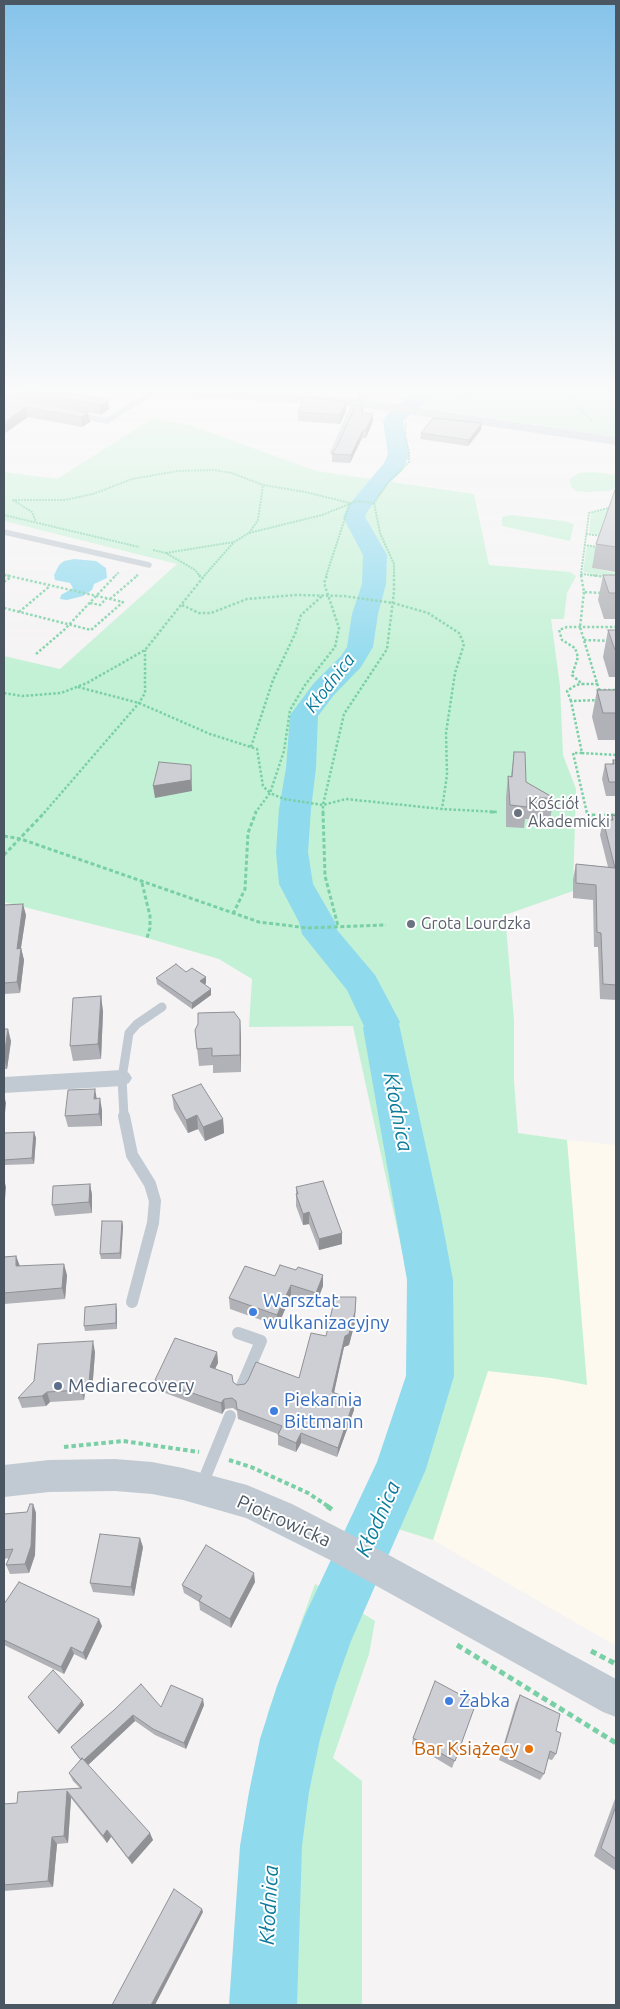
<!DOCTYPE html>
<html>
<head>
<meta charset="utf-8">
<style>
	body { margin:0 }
	#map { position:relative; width:620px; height:2009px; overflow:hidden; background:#f5f3f3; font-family:Ubuntu,sans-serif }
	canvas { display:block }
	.frame { position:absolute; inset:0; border:5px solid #4a5661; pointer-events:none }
</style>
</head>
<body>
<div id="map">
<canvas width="620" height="2009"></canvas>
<div class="frame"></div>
</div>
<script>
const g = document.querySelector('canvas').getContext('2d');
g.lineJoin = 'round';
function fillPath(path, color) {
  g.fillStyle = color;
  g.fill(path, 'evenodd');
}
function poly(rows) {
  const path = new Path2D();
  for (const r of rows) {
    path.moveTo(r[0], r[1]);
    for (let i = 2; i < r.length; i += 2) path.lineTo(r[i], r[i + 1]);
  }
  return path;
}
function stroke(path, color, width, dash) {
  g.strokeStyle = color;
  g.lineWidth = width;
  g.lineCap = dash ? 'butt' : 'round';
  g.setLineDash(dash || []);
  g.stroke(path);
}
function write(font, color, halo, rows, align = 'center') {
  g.font = font + ' Ubuntu,sans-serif';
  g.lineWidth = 4;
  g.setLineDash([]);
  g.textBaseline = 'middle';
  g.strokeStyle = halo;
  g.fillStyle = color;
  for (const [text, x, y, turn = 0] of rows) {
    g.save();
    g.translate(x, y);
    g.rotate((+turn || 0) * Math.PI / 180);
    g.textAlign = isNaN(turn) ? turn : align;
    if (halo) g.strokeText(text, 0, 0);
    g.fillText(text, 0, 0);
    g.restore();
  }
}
fillPath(poly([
	[567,1140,616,1145,616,1646,433,1540,488,1371,551,1378,587,1384]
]), '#fdf9ef');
fillPath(poly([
	[418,392,616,392,616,437,402,404],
	[153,418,190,425,316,471,474,494,489,565,570,572,576,576,567,593,564,619,551,619,560,686,563,755,576,789,573,891,505,915,514,1020,514,1081,518,1133,567,1140,587,1385,551,1378,488,1371,433,1540,376,1522,396,1478,430,1376,436,1299,407,1274,353,1026,249,1027,252,979,219,959,144,937,4,902,4,656,60,669,177,564,4,521,4,472,57,479],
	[593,472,616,475,616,488,609,491,586,492,576,491,571,487,569,479,579,473],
	[613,507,612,536,589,533,591,513],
	[511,515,564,521,574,524,570,541,502,526,502,517],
	[587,546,616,550,592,568,616,573,616,577,583,572],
	[315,1584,375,1621,369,1654,333,1758,362,1781,362,2005,239,2005,246,1864,268,1712]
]), '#c3f1d5');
fillPath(poly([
	[74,559,96,561,106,568,107,578,94,584,92,590,83,596,67,600,60,599,61,595,73,588,70,583,55,580,54,575,59,565,64,561]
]), '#90daee');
fillPath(poly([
	[415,392,437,392,403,421,410,454,402,471,389,483,367,512,365,517,387,555,386,584,378,614,373,647,361,667,334,695,318,716,316,768,311,809,308,852,313,884,335,922,337,930,375,975,400,1022,399,1024,441,1216,453,1280,454,1376,426,1469,351,1641,335,1686,320,1739,309,1792,302,1846,297,2005,229,2005,240,1846,249,1792,260,1739,277,1686,305,1615,377,1462,406,1376,407,1280,363,1028,364,1026,347,990,302,934,299,922,279,884,276,852,279,809,286,768,290,715,314,683,341,656,347,647,352,614,362,584,363,555,343,517,348,506,384,463,388,454,383,421,390,411,415,392]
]), '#90daee');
stroke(poly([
	[114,392,126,394],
	[563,392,593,422],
	[455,402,474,392],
	[12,500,65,500,93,494,132,479,178,471,214,470,232,473,263,485,305,492,350,503,326,576],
	[13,500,32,512,36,522],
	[374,503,380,533,394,564,394,576],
	[4,515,139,547],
	[249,533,258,520,263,485],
	[586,534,603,536],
	[584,545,598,547],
	[153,550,166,553,195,570,200,576],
	[166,553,234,542],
	[581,574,581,576],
	[4,575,10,576],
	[115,576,119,572],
	[136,576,138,575],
	[204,576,234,542,249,533,322,515,357,501,374,503,388,482,409,462,409,452,405,437,406,423],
	[601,576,581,574,589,513,616,506]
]), '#7ad0a6', 2, [2, 1]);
stroke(poly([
	[199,575,202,579],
	[581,575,584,592,603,593],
	[590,575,606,577],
	[4,582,11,577],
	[584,592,580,627,600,693],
	[110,599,138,575],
	[90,603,100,605,107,598],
	[182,605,199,613,211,613,247,599,296,595,344,596,393,603,428,613,459,633,464,644,455,673,446,733,447,775,442,809],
	[4,608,91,630,123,602,5,575],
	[19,612,50,586],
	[584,640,616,641],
	[36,654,64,630,116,575],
	[598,684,582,684,572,675,578,657,575,648,562,640,559,630,567,627,616,627],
	[78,687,139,703,210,734,257,749,263,786,270,793,284,751,290,710,305,685,335,647,339,628,324,583,327,575],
	[599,690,616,690],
	[4,693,22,696,61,693,87,683,145,650,205,575],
	[599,700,571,701,582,753,616,755],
	[571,701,567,691,576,685,582,684],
	[251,747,273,680,295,634,301,615,322,596],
	[582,753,573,753,587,813],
	[44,813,139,703,145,693,145,650],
	[255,813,270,793,284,799,323,805,346,799,442,809,497,812],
	[323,813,323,805,344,714,387,649,394,592,394,575]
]), '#7ad0a6', 2.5, [2.5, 2]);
stroke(poly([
	[323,812,325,876,338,926],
	[490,812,497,812],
	[587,812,588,815,616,815],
	[4,836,21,839,259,922,308,928,386,925],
	[4,855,45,812],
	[142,883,150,916,150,928,147,938],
	[233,914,245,889,248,833,256,812]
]), '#7ad0a6', 3, [4, 2.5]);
stroke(poly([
	[64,1447,123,1441,199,1452],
	[229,1460,251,1467,308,1493,329,1507]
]), '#7ad0a6', 4, [4.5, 3]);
stroke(poly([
	[327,1506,335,1512],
	[457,1645,616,1743],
	[591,1651,616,1664]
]), '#7ad0a6', 5, [6, 4]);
stroke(poly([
	[76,415,107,421,152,392],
	[333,452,355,402],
	[4,532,149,565]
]), '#c1cad2', 5.5);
stroke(poly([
	[124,1117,122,1078,129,1033,137,1024,162,1007]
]), '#c1cad2', 9);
stroke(poly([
	[124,1116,132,1155,150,1184,155,1201,153,1223,132,1302],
	[238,1333,261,1341,241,1388],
	[201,1487,230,1416]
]), '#c1cad2', 12);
fillPath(poly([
	[359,392,369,392,364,405,361,406,356,403,359,392],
	[122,1070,129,1073,132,1078,129,1083,122,1086,4,1093,4,1077,122,1070]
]), '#c1cad2');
fillPath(poly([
	[183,392,243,392,361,399,616,437,616,445,361,407,189,396,183,392],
	[115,1459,152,1462,183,1468,247,1485,292,1504,354,1536,616,1679,616,1717,603,1712,330,1560,246,1518,183,1500,152,1494,115,1491,49,1492,4,1497,4,1465,49,1460,115,1459]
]), '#c1cad2');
fillPath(poly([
	[4,392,67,392,108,400,109,409,101,415,15,397,11,392,4,393],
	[4,396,88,413,90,422,82,427,28,417],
	[346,411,340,424,298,421,298,412],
	[363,413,373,421,366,438,362,438,350,463,332,462,332,454],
	[481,430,468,446,420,439,421,433],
	[616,490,616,572,592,568,596,544],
	[603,575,616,575,616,619,604,619,598,600],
	[608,630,616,630,616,677,609,677,603,657],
	[597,690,616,690,616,740,598,740,592,717],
	[514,752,526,782,554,798,550,819,525,819,524,828,506,827,506,797,508,776,511,776],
	[613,760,616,760,616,798,616,796,606,796,602,779,605,764,612,764],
	[612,815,616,816,616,1000,600,999,598,947,594,947,593,900,573,898,573,879,576,864,608,867,600,835,603,820,611,820],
	[4,905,26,915,21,948,24,960,20,993,4,994],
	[186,972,206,977,206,983,205,985,211,989,211,995,192,1009,157,984,156,978],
	[101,996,103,1012,101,1059,73,1061,70,1046],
	[240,1020,241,1072,213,1073,213,1065,199,1066,195,1030],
	[4,1029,11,1041,7,1069,4,1069],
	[172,1095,223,1119,224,1133,205,1141,198,1129,188,1133,174,1109],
	[97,1098,102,1110,102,1126,68,1127,65,1116],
	[34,1132,36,1138,34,1164,4,1165,4,1133],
	[90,1184,92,1195,92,1213,55,1216,52,1205],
	[296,1187,342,1233,342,1244,319,1250,309,1224,303,1225,296,1206],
	[122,1221,123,1226,121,1259,101,1259,100,1254],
	[16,1256,20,1266,67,1275,65,1299,4,1304,4,1257],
	[275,1276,323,1286,316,1304,291,1295,278,1326,230,1309,229,1298],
	[356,1297,355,1322,349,1345,344,1347,334,1392,354,1410,337,1457,301,1443,296,1452,278,1445,278,1434,238,1419,237,1411,233,1408,225,1409,222,1414,157,1390,155,1380,217,1352,218,1363,215,1368,237,1385,299,1378,326,1336],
	[117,1310,117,1329,85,1331,84,1326],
	[95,1352,92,1392,85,1392,84,1400,50,1402,46,1406,22,1408,18,1398],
	[33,1504,36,1513,35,1555,29,1573,10,1574,6,1565,9,1558,4,1559,4,1514,27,1512],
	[143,1547,134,1596,93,1592,90,1583],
	[255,1582,231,1628,200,1610,199,1602,184,1593,182,1585],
	[4,1604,102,1626,86,1660,74,1654,64,1674,4,1645],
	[520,1695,556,1731,556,1754,552,1760,548,1759,544,1774,540,1780,499,1760,516,1703],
	[28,1697,82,1701,84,1705,59,1734,30,1700],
	[476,1703,452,1768,412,1744,413,1738],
	[204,1705,186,1749,155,1735,135,1721,88,1765,153,1840,132,1864,111,1837,107,1843,71,1798,68,1843,57,1844,53,1887,4,1891,4,1804,17,1803,80,1788,73,1781,69,1773,81,1760,74,1752,71,1747,114,1710],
	[616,1796,616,1871,594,1856]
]), '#b0b2b7');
fillPath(poly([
	[108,400,109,409,101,415,100,405],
	[346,402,346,411,340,424,340,415],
	[26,407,28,417,4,434,4,423],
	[88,413,90,422,82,427,81,417],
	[373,414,373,421,366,438,366,430],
	[482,423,481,430,468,446,469,440],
	[363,430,362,438,350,463,351,455],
	[191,765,192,791,155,798,153,786],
	[23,904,26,915,19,960,17,949],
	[21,948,24,960,20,993,17,982],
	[206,977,206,983,201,987,200,981],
	[211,989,211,995,192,1009,192,1003],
	[101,996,103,1012,101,1059,98,1044],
	[240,1020,241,1037,241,1072,240,1055],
	[8,1029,11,1041,7,1069,4,1057],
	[95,1089,97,1100,94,1099],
	[4,1095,6,1103,4,1123],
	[100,1098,102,1110,102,1126,99,1114],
	[197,1115,198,1129,188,1133,186,1120],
	[223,1119,224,1133,205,1141,203,1127],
	[34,1132,36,1138,34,1164,32,1158],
	[4,1179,6,1187,4,1212],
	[90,1184,92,1195,92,1213,89,1202],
	[309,1212,309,1224,303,1225,303,1214],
	[122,1221,123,1226,121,1259,120,1253],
	[342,1233,342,1244,319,1250,319,1239],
	[16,1256,20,1267,16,1266],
	[64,1264,67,1275,65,1299,62,1288],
	[323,1275,323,1286,316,1304,316,1293],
	[291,1285,291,1295,278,1326,277,1315],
	[116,1304,117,1310,117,1329,116,1323],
	[355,1312,355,1322,349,1345,344,1347,332,1402,332,1392,345,1336],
	[93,1341,95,1352,92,1392,89,1382],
	[217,1352,218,1363,211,1377,210,1367],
	[82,1382,85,1392,84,1400,81,1390],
	[47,1392,50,1402,46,1406,42,1396],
	[224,1399,225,1409,222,1414,221,1403],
	[354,1400,354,1410,337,1457,338,1448],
	[301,1433,301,1443,296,1452,296,1443],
	[33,1504,36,1513,35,1555,29,1573,25,1564],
	[140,1538,143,1547,134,1596,131,1587],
	[254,1573,255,1582,231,1628,230,1619],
	[99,1619,102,1626,86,1660,83,1653],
	[71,1647,74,1654,64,1674,61,1667],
	[203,1699,204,1705,186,1749,184,1743],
	[82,1701,84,1705,59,1734,57,1731],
	[133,1715,135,1721,86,1767,83,1761],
	[67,1791,71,1798,68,1843,64,1836],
	[107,1830,111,1837,107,1843,103,1836],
	[150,1833,153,1840,132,1864,128,1858],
	[52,1837,57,1844,53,1887,48,1881],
	[202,1909,203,1912,155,2005,151,2005]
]), '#909195');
const building = poly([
	[31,392,67,392,108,400,100,405,31,392],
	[4,396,88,413,81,417,26,407,4,423,4,396],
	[305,396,346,402,340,415,298,412,305,396],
	[356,405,363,406,362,413,373,414,366,430,363,430,351,455,332,454,337,446,356,405],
	[433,418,482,423,469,440,421,433,433,418],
	[615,490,616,490,616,547,596,544,615,490],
	[603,575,616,575,616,593,609,593,603,575],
	[608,630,616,630,616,650,615,650,608,630],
	[597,690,616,690,616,713,603,713,597,690],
	[514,752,525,752,526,782,554,798,527,798,527,807,510,805,508,776,512,777,514,752],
	[613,760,616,760,616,782,609,782,605,764,614,764,613,760],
	[159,762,191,765,191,780,153,786,159,762],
	[612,815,616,816,616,985,603,984,601,933,597,932,596,885,576,883,576,864,615,868,603,820,613,820,612,815],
	[23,904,17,949,21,948,17,982,4,983,4,905,23,904],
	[176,964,186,972,192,968,206,977,200,981,211,989,192,1003,156,978,176,964],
	[101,996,98,1044,70,1046,73,998,101,996],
	[234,1012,240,1020,240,1055,212,1056,212,1048,197,1049,195,1030,198,1024,198,1013,234,1012],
	[4,1029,8,1029,4,1057,4,1029],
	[201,1084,223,1119,203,1127,197,1115,186,1120,172,1095,201,1084],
	[95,1089,94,1099,100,1098,99,1114,65,1116,68,1090,95,1089],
	[34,1132,32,1158,4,1160,4,1133,34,1132],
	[323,1181,342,1233,319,1239,309,1212,303,1214,296,1194,298,1194,296,1187,323,1181],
	[90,1184,89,1202,52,1205,53,1186,90,1184],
	[102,1221,122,1221,120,1253,100,1254,102,1221],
	[16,1256,16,1266,64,1264,62,1288,4,1293,4,1257,16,1256],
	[280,1265,296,1270,298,1267,323,1275,316,1293,291,1285,277,1315,229,1298,245,1266,275,1276,280,1265],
	[335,1297,356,1297,355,1312,349,1334,345,1336,332,1392,354,1400,338,1448,301,1433,296,1443,278,1435,282,1426,237,1409,236,1401,232,1398,224,1399,221,1403,155,1380,175,1338,217,1352,210,1367,232,1375,233,1382,237,1385,245,1384,248,1380,256,1362,299,1378,311,1333,326,1336,335,1297],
	[116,1304,116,1323,84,1326,85,1307,116,1304],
	[93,1341,89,1382,82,1382,81,1390,47,1392,42,1396,18,1398,34,1381,38,1344,93,1341],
	[30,1504,33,1504,31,1546,25,1564,6,1565,13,1549,4,1550,4,1514,27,1512,30,1504],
	[100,1534,140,1538,131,1587,90,1583,100,1534],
	[206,1545,254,1573,230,1619,199,1601,202,1596,182,1585,206,1545],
	[19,1582,99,1619,83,1653,71,1647,61,1667,4,1640,4,1604,19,1582],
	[53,1670,82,1701,57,1731,28,1697,53,1670],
	[435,1681,476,1703,455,1761,413,1738,435,1681],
	[141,1684,161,1707,171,1685,203,1699,184,1743,153,1729,133,1715,84,1760,82,1758,81,1760,71,1747,114,1710,141,1684],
	[520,1695,560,1714,556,1731,561,1733,556,1754,550,1751,544,1774,502,1754,520,1695],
	[82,1758,150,1833,128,1858,107,1830,103,1836,67,1791,64,1836,52,1837,48,1881,4,1885,4,1804,17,1803,18,1792,82,1788,69,1773,82,1758],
	[616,1806,616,1859,601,1848,616,1806],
	[174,1889,202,1909,151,2005,112,2005,174,1889]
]);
fillPath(building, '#cdcfd5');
stroke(building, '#909195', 1);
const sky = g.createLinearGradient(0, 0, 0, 673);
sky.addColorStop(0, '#85c3ea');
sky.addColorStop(0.58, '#fafafa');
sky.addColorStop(1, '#fafafa00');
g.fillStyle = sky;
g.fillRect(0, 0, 620, 673);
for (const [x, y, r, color] of [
	[518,813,5,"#6b7280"],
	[411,924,5,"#6b7280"],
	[253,1312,5,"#3f7fe0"],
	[58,1386,5,"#5c6f8a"],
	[274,1411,5,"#3f7fe0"],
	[449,1701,5,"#3f7fe0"],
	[529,1749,5,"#e8710a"]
]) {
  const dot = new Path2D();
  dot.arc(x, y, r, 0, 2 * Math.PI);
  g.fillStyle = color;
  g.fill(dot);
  stroke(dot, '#fff', 2);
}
write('16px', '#5b616d', '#fff', [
	["Kościół",528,804],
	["Akademicki",528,822],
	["Grota Lourdzka",421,924]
], 'left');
write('italic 18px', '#0c7c9b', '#fff', [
	["Kłodnica",330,683,-52]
]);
write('19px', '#366cbe', '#fff', [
	["Warsztat",263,1301],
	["wulkanizacyjny",263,1323],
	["Piekarnia",284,1400],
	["Bittmann",284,1422],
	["Żabka",459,1701]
], 'left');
write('19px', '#4e5e75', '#fff', [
	["Mediarecovery",68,1386]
], 'left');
write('19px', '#4a5661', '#fff', [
	["Piotrowicka",284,1521,24]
]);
write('19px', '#c56008', '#fff', [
	["Bar Książecy",519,1749]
], 'right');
write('italic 21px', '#0c7c9b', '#fff', [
	["Kłodnica",398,1112,79],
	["Kłodnica",378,1519,-66],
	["Kłodnica",269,1905,-87]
]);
</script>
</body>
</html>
